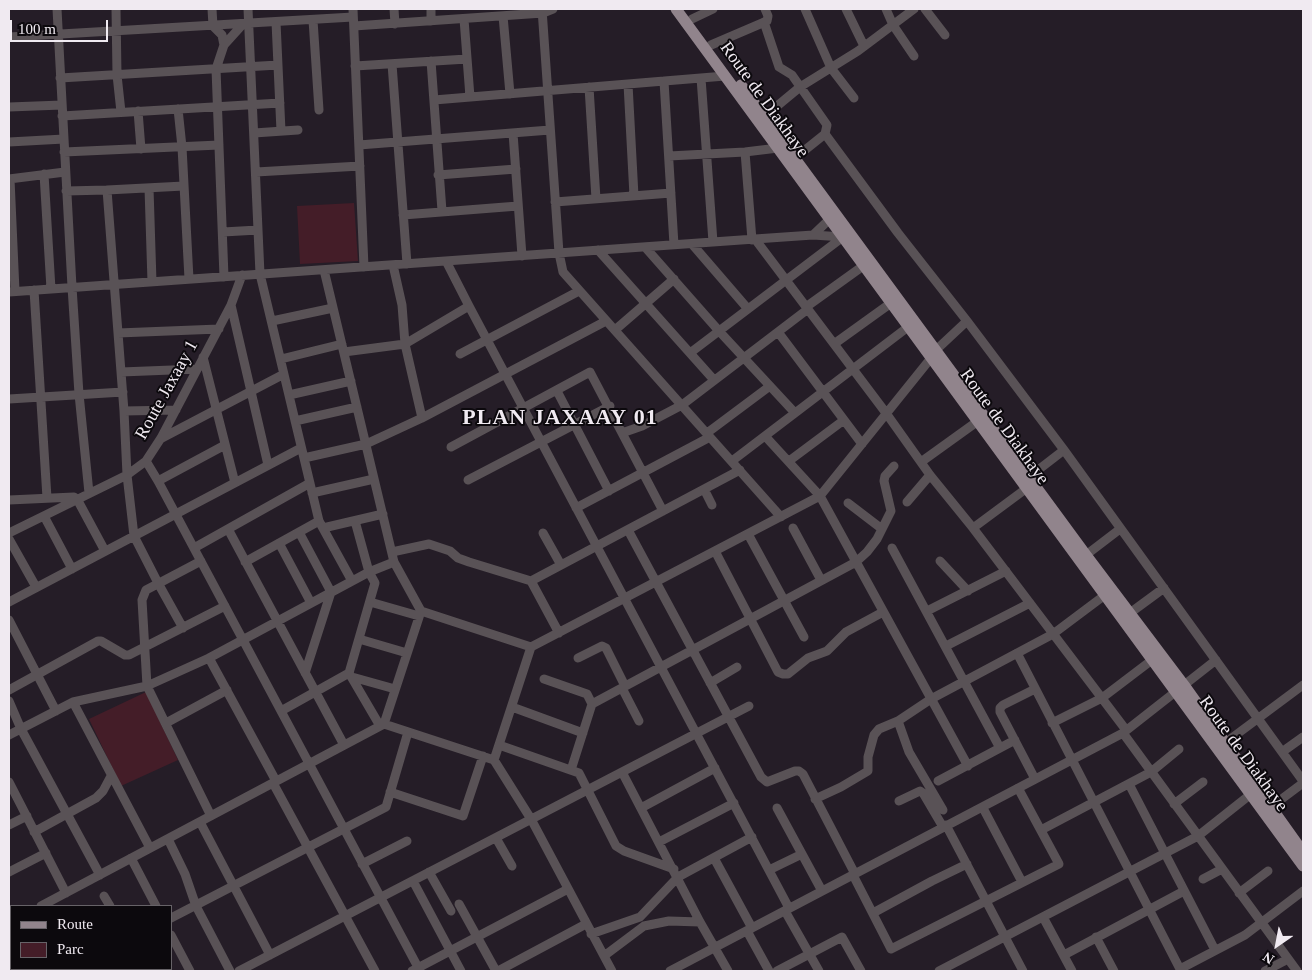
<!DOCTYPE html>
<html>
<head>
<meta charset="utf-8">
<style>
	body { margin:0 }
	#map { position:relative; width:1312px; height:980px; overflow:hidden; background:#251d27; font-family:"Times New Roman",serif }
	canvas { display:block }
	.frame { position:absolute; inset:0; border:10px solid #f0eaf1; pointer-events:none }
	.legend { position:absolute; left:10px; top:905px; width:162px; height:65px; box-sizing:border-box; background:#0c090d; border:1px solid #676368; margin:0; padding:6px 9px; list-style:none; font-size:15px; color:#f0eaf1 }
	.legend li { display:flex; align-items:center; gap:10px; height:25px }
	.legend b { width:25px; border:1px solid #676368 }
	.north { position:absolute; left:1252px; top:920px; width:50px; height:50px; -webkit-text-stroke:4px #0c090d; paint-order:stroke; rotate:213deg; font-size:14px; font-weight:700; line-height:20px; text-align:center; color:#f0eaf1 }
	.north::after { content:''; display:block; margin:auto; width:18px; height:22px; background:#f0eaf1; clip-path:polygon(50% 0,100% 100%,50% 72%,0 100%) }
	.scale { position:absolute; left:10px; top:20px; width:98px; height:22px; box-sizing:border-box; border:2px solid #f0eaf1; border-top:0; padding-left:6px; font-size:15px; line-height:18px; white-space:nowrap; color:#f0eaf1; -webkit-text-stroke:4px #0c090d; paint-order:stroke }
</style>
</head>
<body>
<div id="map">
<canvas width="1312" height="980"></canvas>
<div class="frame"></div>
<ul class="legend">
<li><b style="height:6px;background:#91848c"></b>Route</li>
<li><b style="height:14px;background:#441d28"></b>Parc</li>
</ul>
<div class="north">N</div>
<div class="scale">100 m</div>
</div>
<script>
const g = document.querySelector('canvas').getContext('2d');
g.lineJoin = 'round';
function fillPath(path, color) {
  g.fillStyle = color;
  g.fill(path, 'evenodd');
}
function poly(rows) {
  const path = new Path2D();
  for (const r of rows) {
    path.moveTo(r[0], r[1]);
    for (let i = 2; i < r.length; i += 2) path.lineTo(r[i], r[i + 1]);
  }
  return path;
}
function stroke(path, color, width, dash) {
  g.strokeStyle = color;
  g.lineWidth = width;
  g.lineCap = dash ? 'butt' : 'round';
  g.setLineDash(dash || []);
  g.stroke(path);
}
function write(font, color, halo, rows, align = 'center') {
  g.font = font + ' "Times New Roman",serif';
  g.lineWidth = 4;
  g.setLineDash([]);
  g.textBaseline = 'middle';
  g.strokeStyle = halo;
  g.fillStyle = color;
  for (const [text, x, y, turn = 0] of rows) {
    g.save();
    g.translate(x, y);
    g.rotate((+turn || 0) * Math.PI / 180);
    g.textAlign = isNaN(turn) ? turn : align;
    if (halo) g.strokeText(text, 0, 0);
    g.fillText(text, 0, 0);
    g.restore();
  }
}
fillPath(poly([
	[354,203,358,261,300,264,297,206],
	[146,692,178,760,121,786,89,719]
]), '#441d28');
stroke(poly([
	[57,9,72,287,79,394,89,493],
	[116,9,117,75,121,112],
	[212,9,213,26,222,35,224,45,216,69,224,277],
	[248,9,260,274,319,521,352,581],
	[353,9,364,267],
	[394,9,395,24],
	[431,9,431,21],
	[542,9,559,253,563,272,781,517],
	[805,9,831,68,854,98],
	[846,9,864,46],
	[886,9,893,25,914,56],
	[925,9,945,35],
	[503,16,510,94],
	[464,19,470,97],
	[692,19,713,9],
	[313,20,319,110],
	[276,22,281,131],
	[764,22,779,67,792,75,827,125,825,134,795,158],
	[354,26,543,13,553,9],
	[9,37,353,17],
	[224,45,243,24],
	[711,45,767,21,768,16,765,9],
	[431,61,442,211],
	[392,64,407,264],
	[355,66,467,59],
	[60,78,278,65],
	[701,78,713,242],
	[664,81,674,245],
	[628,84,634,196],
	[589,87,596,199],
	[434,100,725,76],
	[9,107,62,105],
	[178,109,182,147,189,279],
	[138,111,141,149],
	[62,116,280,103],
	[765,116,800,87,858,51,914,9],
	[254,133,298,130],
	[513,133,522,256],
	[825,134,898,233,967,321,1064,450,1303,781],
	[9,142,64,139],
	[359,145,550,130],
	[64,152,219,145],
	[745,152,752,240],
	[669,156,745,152,778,148],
	[256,172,360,166],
	[44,174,51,289],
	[438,175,516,169],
	[9,179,65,172],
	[10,179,15,291],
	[149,188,152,282],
	[107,190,124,411,127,475,134,536,158,583,183,628],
	[66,191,107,190,184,186],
	[555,202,671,193],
	[403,215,518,206],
	[223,232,258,230],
	[813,235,834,215],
	[755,239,886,413,930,475,973,528,1126,730],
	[692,244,748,309],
	[645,247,719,331,795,413],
	[598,250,714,380],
	[446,261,469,306,789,908],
	[393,265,402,305,405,344,422,418],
	[324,270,394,562,421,611,531,647],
	[34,290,47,498],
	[9,292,755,239,813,235,843,237,846,235],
	[231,305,268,465],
	[806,307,863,266],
	[272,321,333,308],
	[615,330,674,279],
	[778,332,862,444],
	[118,333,219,329],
	[834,344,891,303],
	[936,350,967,321],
	[344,352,405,344,469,306],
	[690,353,843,237],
	[460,354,579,291],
	[203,357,235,483],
	[281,359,342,344],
	[121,372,197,369],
	[557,391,609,491],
	[289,395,351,381],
	[9,399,123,392],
	[124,411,176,410],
	[295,421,357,407],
	[622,433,642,426,682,405,808,309],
	[707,433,770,386],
	[765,436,820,496,968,766],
	[162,438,284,374],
	[451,447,590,372,663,511],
	[304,458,366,444,422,418,606,321],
	[146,461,158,481,420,971],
	[732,461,908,327],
	[789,461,844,420],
	[921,462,978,421],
	[1029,477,1064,450],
	[468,480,610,406],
	[158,481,225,445],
	[704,489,712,505],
	[312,493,374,479],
	[9,500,74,497,77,499,105,551],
	[907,502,930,475],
	[576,508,710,437],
	[44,516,72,569],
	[323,528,383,514],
	[793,528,821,580],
	[973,528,1027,488],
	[228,529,344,745],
	[882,529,891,511,884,481,885,476,894,466],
	[628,530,761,777,767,782,795,771,799,771,803,774,855,874],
	[299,532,331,592,305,673],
	[9,533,127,475,146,461,161,438,231,305,242,275],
	[543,533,561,565],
	[748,534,804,637],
	[9,539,36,587],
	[279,543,311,603],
	[194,548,310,483],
	[892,548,1000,748],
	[715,551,778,672,783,674,788,674,808,658,827,651,846,632,883,612],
	[392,552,429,544,450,551,458,558,469,562,531,581,559,633],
	[1086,555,1120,529],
	[201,561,146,590,142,600,147,686,211,816],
	[940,561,968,591],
	[245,562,319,521],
	[531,581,740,470],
	[9,602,301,448],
	[370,602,419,616],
	[927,611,1006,571],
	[1130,613,1164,588],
	[9,620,56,711],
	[359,639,407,653],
	[946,646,1030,603],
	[1017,653,1181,971],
	[209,658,276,781],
	[578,658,602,646,606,648,625,686],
	[349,673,380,726],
	[352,677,395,689],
	[544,679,587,694,592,704],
	[710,683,737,667],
	[622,688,639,721],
	[1035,689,1003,705,1000,708,1000,712,1035,779],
	[9,690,98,641,101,641,125,655,129,655,225,606],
	[9,701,21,729,100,875],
	[73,702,150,848],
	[512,707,583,733],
	[281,711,349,673,375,583,369,572,355,521],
	[898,721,909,752,943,810],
	[166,723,227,690],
	[1052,723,1102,698,1152,660],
	[384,724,494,760,531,819,612,971],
	[1123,733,1297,971],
	[9,735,73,702,147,686,209,658,369,572,394,562],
	[1225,743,1303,685],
	[499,745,579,773,616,846,624,851,674,869],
	[1282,752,1303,737],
	[494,760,531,647,820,496,931,358],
	[571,770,592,704,856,562,867,552,877,539,882,529,848,503],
	[622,772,700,922,728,971],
	[938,781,1015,740],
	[9,782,66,893],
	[273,783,375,971],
	[1129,784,1215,950],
	[390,792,463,816,483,756],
	[815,799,841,787,868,771,868,757,874,735,879,729,898,721,931,699,1053,634,1105,595],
	[899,801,920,791,923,793,943,827],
	[1174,804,1203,782],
	[1271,807,1303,783],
	[641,808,715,768],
	[777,808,822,891],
	[983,808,1022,882],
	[200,822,270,955],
	[9,825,27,816],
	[946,825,1023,971],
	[1041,830,1151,772,1179,749],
	[34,832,96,798,103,791,111,776],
	[496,838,512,866],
	[168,839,185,874,196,906,230,971],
	[659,842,734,803],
	[131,858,156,906],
	[714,858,752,928],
	[362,864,407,841],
	[769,870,802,854],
	[9,872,46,853],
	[429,872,451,911],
	[853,875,891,949,1059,864,1018,788],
	[1203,879,1222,869],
	[413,881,461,971],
	[1239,893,1268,871],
	[104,896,110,906],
	[459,904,496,971],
	[41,906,384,724,421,611],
	[785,911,819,971],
	[873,913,932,881,967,864],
	[1043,917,1072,971],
	[171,918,386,807,408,732],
	[9,923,11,922],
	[747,931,769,971],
	[591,934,640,917,678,877,752,837],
	[171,935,190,971],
	[1096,937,1114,971],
	[1064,955,1184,891],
	[604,956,644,926,669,921,700,922],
	[57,969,58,971],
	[145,969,146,971],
	[1180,969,1245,935,1303,891],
	[66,971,71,969],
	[239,971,749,706],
	[412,971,568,889],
	[498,971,586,924],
	[670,971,1123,733,1216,660],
	[777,971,842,937,861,971],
	[939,971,1198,836,1251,794],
	[1265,971,1288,959]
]), '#595256', 9);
stroke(poly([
	[676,9,1303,866],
	[741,85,1086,555,1184,685,1303,852]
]), '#91848c', 11);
write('18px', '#f0eaf1', '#0c090d', [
	["Route de Diakhaye",764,100,54],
	["Route Jaxaay 1",167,390,-61],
	["Route de Diakhaye",1004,427,54],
	["Route de Diakhaye",1243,754,54]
]);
g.letterSpacing = '1px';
write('bold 22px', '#f0eaf1', '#0c090d', [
	["PLAN JAXAAY 01",560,418]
]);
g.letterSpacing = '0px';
</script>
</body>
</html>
